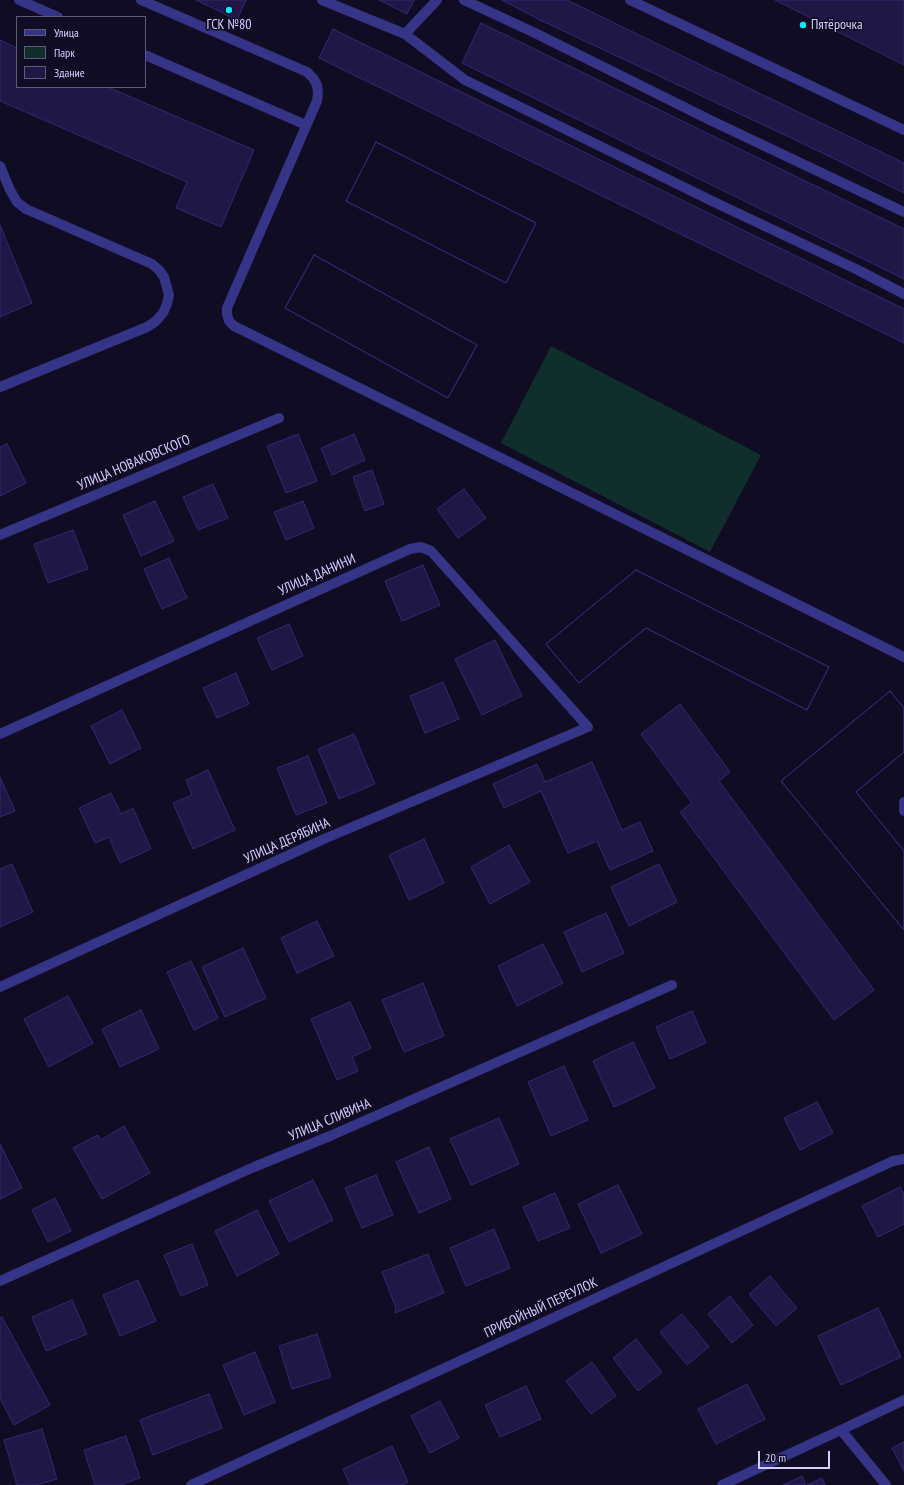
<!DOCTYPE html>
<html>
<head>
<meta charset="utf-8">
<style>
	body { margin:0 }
	#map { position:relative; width:904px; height:1485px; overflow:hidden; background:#100c23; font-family:"PT Sans Narrow",sans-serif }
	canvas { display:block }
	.legend { position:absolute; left:16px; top:16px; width:130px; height:72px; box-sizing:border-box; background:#100c23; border:1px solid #5e5a7b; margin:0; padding:5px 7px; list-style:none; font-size:12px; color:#d3cfff }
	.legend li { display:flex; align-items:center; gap:8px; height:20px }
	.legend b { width:20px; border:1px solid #5e5a7b }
	.scale { position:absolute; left:758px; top:1451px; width:72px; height:18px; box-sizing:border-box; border:2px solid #d3cfff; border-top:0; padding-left:5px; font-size:12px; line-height:14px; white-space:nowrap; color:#d3cfff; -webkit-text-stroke:3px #100c23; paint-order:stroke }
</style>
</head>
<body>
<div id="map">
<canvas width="904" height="1485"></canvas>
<ul class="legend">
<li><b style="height:5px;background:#353486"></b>Улица</li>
<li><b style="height:11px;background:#0f2e2c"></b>Парк</li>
<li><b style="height:11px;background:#1f1746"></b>Здание</li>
</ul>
<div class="scale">20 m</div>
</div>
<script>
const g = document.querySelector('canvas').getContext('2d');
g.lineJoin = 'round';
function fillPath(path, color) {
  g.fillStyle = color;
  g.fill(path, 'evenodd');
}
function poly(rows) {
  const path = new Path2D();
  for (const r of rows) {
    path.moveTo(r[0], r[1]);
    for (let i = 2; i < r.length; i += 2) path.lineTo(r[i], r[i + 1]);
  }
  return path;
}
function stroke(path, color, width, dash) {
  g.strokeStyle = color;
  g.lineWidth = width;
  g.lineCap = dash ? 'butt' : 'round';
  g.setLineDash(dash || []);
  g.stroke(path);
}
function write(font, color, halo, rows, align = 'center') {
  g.font = font + ' "PT Sans Narrow",sans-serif';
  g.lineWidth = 3.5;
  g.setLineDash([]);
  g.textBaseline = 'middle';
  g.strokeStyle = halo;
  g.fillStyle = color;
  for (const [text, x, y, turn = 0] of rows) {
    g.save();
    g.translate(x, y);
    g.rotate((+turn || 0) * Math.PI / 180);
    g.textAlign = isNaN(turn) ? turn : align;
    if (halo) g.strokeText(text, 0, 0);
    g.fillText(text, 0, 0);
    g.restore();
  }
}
fillPath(poly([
	[551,346,761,455,710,552,501,443]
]), '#0f2e2c');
const building = poly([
	[196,0,246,0,237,20,196,0],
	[379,0,414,0,407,14,379,0],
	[502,0,567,0,668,49,904,163,904,193,806,145,540,20,502,0],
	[775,0,904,0,904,65,775,0],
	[481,23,904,229,904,279,462,63,481,23],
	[333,29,904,309,904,343,319,58,333,29],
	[0,40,17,48,17,87,108,87,254,150,221,227,176,208,187,182,0,101,0,40],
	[376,142,536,223,506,283,346,201,376,142],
	[376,142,536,223,506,283,346,201,376,142],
	[0,225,32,303,0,317,0,225],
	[314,255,477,345,448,398,285,308,314,255],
	[314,255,477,345,448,398,285,308,314,255],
	[298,434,317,481,286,493,267,446,298,434],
	[354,434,365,460,332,475,321,448,354,434],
	[7,444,26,483,0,496,0,447,7,444],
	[372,470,384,504,365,511,353,477,372,470],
	[213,484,228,518,198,530,183,497,213,484],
	[464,489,486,518,458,538,437,509,464,489],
	[155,501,174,541,141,556,123,515,155,501],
	[303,501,314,528,286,540,274,512,303,501],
	[73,530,88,569,48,583,34,544,73,530],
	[169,558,187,598,162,609,144,569,169,558],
	[423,565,440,605,402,621,385,581,423,565],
	[636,570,829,667,807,710,646,628,579,683,546,644,636,570],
	[636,570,829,667,807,710,646,628,579,683,546,644,636,570],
	[289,624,303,656,272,670,257,638,289,624],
	[495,640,522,696,482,715,455,659,495,640],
	[236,673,249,704,217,718,203,688,236,673],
	[443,682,459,719,425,733,410,696,443,682],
	[890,691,904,708,904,752,856,792,904,851,904,930,781,781,890,691],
	[890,691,904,708,904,752,856,792,904,851,904,930,781,781,890,691],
	[680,704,730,772,719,781,874,990,834,1020,680,812,692,803,641,734,680,704],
	[122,710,141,748,110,764,91,726,122,710],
	[354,734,375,784,339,799,318,749,354,734],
	[308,756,327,803,296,815,277,768,308,756],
	[592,762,622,830,640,822,653,851,610,870,597,841,568,853,541,791,504,808,493,784,537,764,545,782,592,762],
	[208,770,235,830,193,849,173,803,192,795,186,780,208,770],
	[0,777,15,811,0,817,0,777],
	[111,793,121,814,133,808,151,849,120,863,109,837,95,843,79,808,111,793],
	[424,839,444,883,409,900,389,855,424,839],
	[509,845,530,882,490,904,471,867,509,845],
	[12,864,33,912,0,927,0,869,12,864],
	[659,864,677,902,629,926,611,887,659,864],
	[606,913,624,953,582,972,564,932,606,913],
	[317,921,334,956,297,973,281,938,317,921],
	[543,944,563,983,517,1006,498,966,543,944],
	[243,948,266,998,225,1017,202,967,243,948],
	[191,961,218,1018,194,1030,167,972,191,961],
	[423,983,444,1036,404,1052,382,1000,423,983],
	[68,996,93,1043,49,1067,24,1019,68,996],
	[350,1002,371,1048,352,1057,358,1071,337,1080,311,1019,350,1002],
	[141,1010,159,1049,120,1067,102,1029,141,1010],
	[692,1011,706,1043,670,1059,656,1027,692,1011],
	[633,1042,655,1088,614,1107,593,1061,633,1042],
	[564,1066,588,1120,551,1136,528,1082,564,1066],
	[817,1102,833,1133,800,1150,784,1118,817,1102],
	[499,1118,519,1164,471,1185,450,1139,499,1118],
	[124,1126,150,1173,102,1199,73,1148,98,1135,101,1140,124,1126],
	[0,1144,22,1188,0,1199,0,1144],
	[429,1147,451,1199,419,1213,396,1162,429,1147],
	[376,1175,393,1215,362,1228,345,1188,376,1175],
	[313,1180,333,1220,289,1242,269,1201,313,1180],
	[618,1185,642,1234,601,1253,578,1204,618,1185],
	[900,1187,904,1194,904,1224,878,1237,862,1206,900,1187],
	[555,1193,570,1228,538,1241,523,1207,555,1193],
	[55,1198,71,1231,48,1242,32,1210,55,1198],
	[257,1210,279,1254,237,1276,215,1231,257,1210],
	[494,1229,510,1268,466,1286,450,1248,494,1229],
	[192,1244,208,1285,181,1296,164,1255,192,1244],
	[428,1254,444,1293,395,1313,396,1308,382,1272,428,1254],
	[770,1276,797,1308,776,1326,749,1294,770,1276],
	[138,1280,156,1321,120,1336,103,1295,138,1280],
	[730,1296,753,1325,732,1343,708,1314,730,1296],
	[72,1300,87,1334,46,1351,32,1317,72,1300],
	[878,1308,901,1357,841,1385,818,1336,878,1308],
	[682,1314,709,1347,687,1365,660,1332,682,1314],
	[2,1317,50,1405,14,1425,0,1398,0,1318,2,1317],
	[317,1334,331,1377,292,1389,279,1346,317,1334],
	[636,1339,662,1372,638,1391,613,1358,636,1339],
	[255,1352,275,1402,244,1415,223,1365,255,1352],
	[592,1362,616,1396,591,1414,566,1381,592,1362],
	[747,1384,765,1419,716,1444,698,1409,747,1384],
	[526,1386,541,1419,500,1437,485,1405,526,1386],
	[209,1394,222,1428,153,1455,140,1420,209,1394],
	[440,1401,459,1438,430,1453,411,1416,440,1401],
	[42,1429,57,1479,36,1485,17,1485,4,1440,42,1429],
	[126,1436,140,1478,120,1485,95,1485,84,1450,126,1436],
	[904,1442,904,1471,892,1448,904,1442],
	[392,1446,408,1482,402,1485,350,1485,343,1469,392,1446],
	[802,1476,806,1485,783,1485,802,1476],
	[822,1478,825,1485,807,1485,822,1478]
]);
fillPath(building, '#1f1746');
stroke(building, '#342873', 1);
stroke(poly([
	[19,0,58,17],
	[141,0,307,72,313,78,317,85,318,93,317,101,227,308,227,314,229,321,234,326,904,657],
	[322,0,405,34,465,80,714,202,858,270,904,294],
	[464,0,535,33,712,121,904,212],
	[405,34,437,0],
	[145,55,306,125],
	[0,166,10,190,17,202,26,209,152,264,159,270,164,277,169,295,167,304,163,313,156,321,147,327,0,387],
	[904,802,904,811]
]), '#353486', 10);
stroke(poly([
	[630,0,904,130],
	[0,535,279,418],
	[0,734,410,549,421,547,431,551,588,727,324,839,0,987],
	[0,1281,254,1167,330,1136,672,985],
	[841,1430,886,1485],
	[191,1485,893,1161,904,1159],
	[722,1485,841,1430,904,1400]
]), '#353486', 10);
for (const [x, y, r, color] of [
	[229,10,4,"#00e9fa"],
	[803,25,4,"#00e9fa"]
]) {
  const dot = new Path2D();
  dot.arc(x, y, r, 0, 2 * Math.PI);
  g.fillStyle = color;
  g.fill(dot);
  stroke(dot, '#100c23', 1.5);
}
write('14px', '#d3cfff', '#100c23', [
	["ГСК №80",229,25],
	["Пятёрочка",811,25,"left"]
]);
write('14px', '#d3cfff', '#100c23', [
	["УЛИЦА НОВАКОВСКОГО",134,463,-23],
	["УЛИЦА ДАНИНИ",317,575,-24],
	["УЛИЦА ДЕРЯБИНА",287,841,-24],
	["УЛИЦА СЛИВИНА",330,1120,-23],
	["ПРИБОЙНЫЙ ПЕРЕУЛОК",541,1308,-25]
]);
</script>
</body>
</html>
